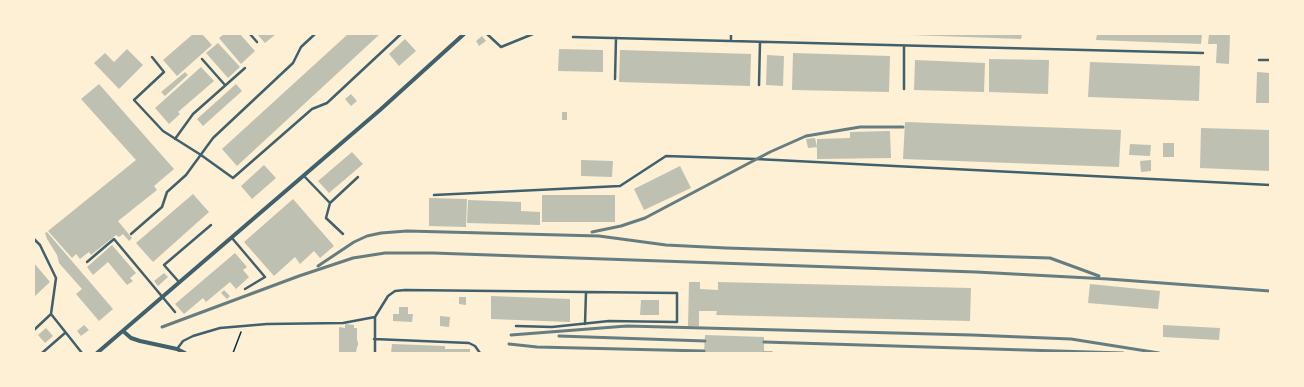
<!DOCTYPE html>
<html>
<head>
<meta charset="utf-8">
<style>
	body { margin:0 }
	#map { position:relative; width:1304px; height:387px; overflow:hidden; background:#fdf0d5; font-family:Raleway,sans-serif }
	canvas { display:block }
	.frame { position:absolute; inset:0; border:35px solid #fdf0d5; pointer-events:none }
</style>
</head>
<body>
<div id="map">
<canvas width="1304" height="387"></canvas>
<div class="frame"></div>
</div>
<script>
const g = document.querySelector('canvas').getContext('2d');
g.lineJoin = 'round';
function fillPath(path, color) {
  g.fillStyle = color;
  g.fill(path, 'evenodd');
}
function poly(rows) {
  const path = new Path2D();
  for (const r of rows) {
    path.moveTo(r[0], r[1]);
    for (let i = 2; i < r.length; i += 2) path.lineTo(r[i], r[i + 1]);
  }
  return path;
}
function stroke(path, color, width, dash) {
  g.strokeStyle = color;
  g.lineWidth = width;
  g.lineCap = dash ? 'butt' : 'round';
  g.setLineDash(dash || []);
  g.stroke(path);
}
fillPath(poly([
	[193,34,202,34,212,45,177,76,163,60],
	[224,34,240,34,255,51,241,64,219,38],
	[257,34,276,34,265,43],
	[348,34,380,34,237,166,222,149],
	[910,34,1022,34,1021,39,910,35],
	[1097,34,1202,34,1201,44,1096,40],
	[1209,34,1230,34,1229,64,1216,63,1217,44,1208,44],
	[482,36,486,41,479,46,476,41],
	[405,39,416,51,399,66,389,54],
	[218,43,240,67,228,78,206,53],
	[127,49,143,65,119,89,94,63,105,53,114,62],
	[559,49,603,50,603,72,558,71],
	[620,50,751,54,750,86,619,82],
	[793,53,890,56,889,92,792,90],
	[767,55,784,56,783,86,766,85],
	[989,59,1049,60,1048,94,989,92],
	[915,60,985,63,984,92,914,90],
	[1090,62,1200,66,1199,101,1088,97],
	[201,67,214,81,178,112,180,114,169,124,155,108],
	[185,72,188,75,165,96,161,92],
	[1257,72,1270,73,1270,103,1256,103],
	[99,84,174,169,154,186,157,190,118,221,132,238,129,241,123,234,119,237,116,235,91,255,89,252,80,259,76,254,72,258,48,231,136,160,81,99],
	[236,84,242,91,203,126,197,119],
	[351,94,357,101,351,106,345,99],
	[562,112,567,112,567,120,562,120],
	[905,122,1121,130,1119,167,903,159],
	[1201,128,1270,130,1270,171,1200,168],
	[890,131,891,158,817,159,817,139,850,138,850,132],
	[815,138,817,147,808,148,806,139],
	[1163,143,1174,143,1174,157,1163,157],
	[1130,144,1151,145,1150,156,1129,155],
	[352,152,363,164,329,193,318,181],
	[581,160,613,161,612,177,581,176],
	[1151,160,1151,171,1141,172,1140,161],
	[264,165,276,178,252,199,241,186],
	[680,166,691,188,644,210,634,189],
	[193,194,209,212,153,262,136,243],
	[542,195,615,195,615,222,542,222],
	[429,198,467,199,466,227,429,226],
	[293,199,334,246,320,258,314,251,300,264,295,257,274,276,244,242],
	[468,200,521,202,521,211,540,212,540,225,467,223],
	[47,232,113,309,99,321,76,294,82,289,59,263,57,255,47,239,45,233],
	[112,245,136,273,130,278,133,281,127,285,108,262,93,275,87,267],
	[235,253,247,267,243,270,249,277,236,289,230,282,206,302,203,298,184,314,175,304],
	[34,263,50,282,34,297],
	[164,273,168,277,158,286,154,281],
	[689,282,700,282,700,289,718,290,718,282,971,288,970,321,716,315,717,311,699,311,699,326,688,326],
	[1090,284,1160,291,1158,309,1088,303],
	[224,290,230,296,227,299,221,293],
	[491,296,570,299,570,322,491,319],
	[459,297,466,297,466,305,459,304],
	[641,300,659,300,659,315,640,315],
	[399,307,408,307,408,314,413,314,412,322,393,321,393,314,399,314],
	[440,316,450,317,449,327,440,326],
	[345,324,354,325,354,328,357,328,357,340,358,342,358,345,357,347,356,353,339,353,339,327,345,328],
	[84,325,89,330,81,336,77,331],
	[1163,325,1220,328,1219,340,1163,337],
	[46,328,53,336,45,343,38,335],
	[705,335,764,337,764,353,704,353],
	[392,344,445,346,445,349,470,349,470,353,391,353]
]), '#bec0b2');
stroke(poly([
	[233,353,241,332]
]), '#003049', 1.5);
stroke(poly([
	[250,34,257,42],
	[487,34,501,47,533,34],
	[573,37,1203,53],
	[731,41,731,34],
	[152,57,164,72,134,100,163,131,201,155,233,178,312,109,327,103,401,34],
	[202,59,225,85],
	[1259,60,1270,60],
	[615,79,616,38],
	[759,85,760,42],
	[904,89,904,46],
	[175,139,193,114,245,68],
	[304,176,330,203,326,218,343,234],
	[434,195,620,186,666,156,756,159,1270,185],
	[330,203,358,177],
	[131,234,162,207,167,192,186,175,213,138,293,63,301,47,315,34],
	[232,238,265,277,245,289],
	[34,239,40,245,56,278,51,314,82,353],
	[87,262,114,239,175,312],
	[179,282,164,265,211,225],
	[585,324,586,292],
	[34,330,51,314],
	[374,339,469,343,475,346,480,353],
	[177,349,183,341,193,336,220,328,267,324,343,323,375,317,388,296,395,291,405,290,677,293,677,322,609,321,552,327,516,326],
	[42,353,65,333],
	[375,353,375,317]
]), '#3f606c', 2.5);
stroke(poly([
	[123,331,131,338,140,341,177,349,185,353],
	[97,353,380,110,464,34]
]), '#3f606c', 4);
stroke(poly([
	[592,232,621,226,645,218,770,152,806,136,860,127,903,127],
	[318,266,354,242,367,236,381,233,407,231,599,236,666,245,726,248,1050,258,1099,276],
	[162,327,299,276,353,258,385,253,433,253,976,272,1108,279,1270,291],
	[511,335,627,326,972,335,1071,339,1159,353],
	[559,336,705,341],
	[764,342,1123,353],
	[509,344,537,347,704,351],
	[764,353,772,353]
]), '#657d81', 3);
</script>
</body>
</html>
